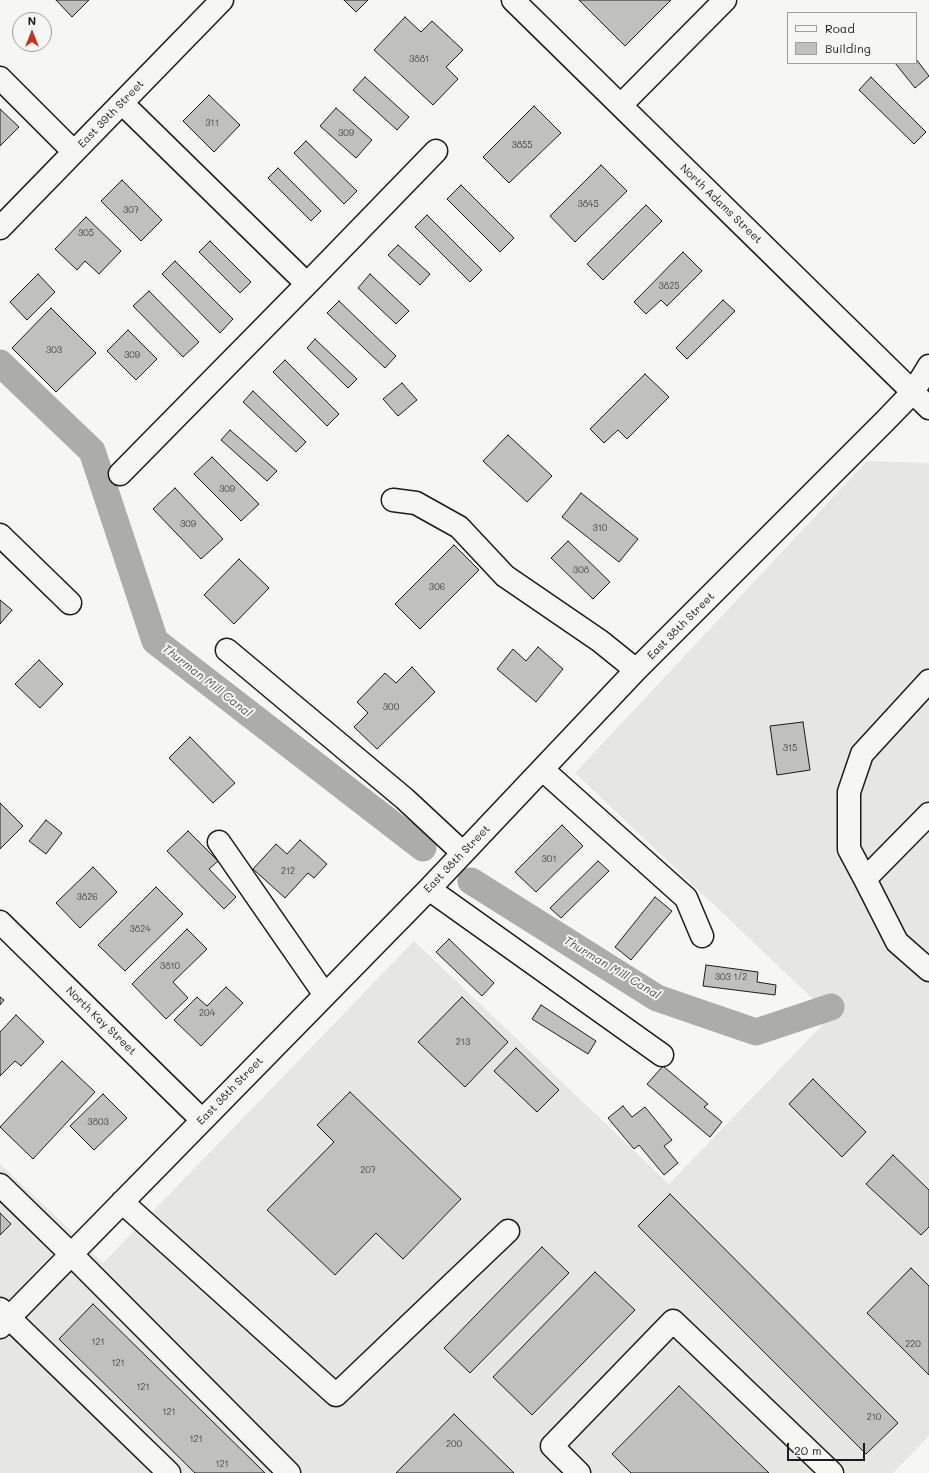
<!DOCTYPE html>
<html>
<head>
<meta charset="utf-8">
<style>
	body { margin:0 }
	#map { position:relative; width:929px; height:1473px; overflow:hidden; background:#f6f6f2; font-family:Mali,sans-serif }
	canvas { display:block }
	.legend { position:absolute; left:787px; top:12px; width:130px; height:52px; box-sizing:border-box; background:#f6f6f2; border:1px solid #9f9f9c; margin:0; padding:5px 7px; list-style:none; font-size:12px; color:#1c1c1c }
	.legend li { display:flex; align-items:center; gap:8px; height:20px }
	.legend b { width:20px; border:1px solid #9f9f9c }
	.north { position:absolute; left:12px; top:12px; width:40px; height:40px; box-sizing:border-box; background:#f6f6f2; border:1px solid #9f9f9c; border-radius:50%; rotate:0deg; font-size:11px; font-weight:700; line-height:16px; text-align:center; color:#1c1c1c }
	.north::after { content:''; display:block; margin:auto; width:14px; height:18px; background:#c8321e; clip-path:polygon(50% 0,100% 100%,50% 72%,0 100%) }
	.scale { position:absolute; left:787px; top:1443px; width:78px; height:18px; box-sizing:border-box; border:2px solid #1c1c1c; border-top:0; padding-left:5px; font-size:12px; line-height:14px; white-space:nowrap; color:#1c1c1c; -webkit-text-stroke:3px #f6f6f2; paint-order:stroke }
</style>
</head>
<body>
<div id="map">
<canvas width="929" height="1473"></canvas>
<ul class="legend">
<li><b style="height:5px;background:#f6f6f2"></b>Road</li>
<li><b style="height:11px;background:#c0c0bd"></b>Building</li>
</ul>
<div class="north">N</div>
<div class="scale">20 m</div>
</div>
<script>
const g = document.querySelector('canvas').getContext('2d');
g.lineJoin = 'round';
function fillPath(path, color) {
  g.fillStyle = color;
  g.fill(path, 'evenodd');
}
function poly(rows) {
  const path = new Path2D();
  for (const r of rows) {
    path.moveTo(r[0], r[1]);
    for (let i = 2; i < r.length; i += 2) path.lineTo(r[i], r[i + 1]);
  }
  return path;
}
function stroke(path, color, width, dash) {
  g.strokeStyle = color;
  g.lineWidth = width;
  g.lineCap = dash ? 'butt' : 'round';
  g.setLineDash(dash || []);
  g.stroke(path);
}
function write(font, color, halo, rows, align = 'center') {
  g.font = font + ' Mali,sans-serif';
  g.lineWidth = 4;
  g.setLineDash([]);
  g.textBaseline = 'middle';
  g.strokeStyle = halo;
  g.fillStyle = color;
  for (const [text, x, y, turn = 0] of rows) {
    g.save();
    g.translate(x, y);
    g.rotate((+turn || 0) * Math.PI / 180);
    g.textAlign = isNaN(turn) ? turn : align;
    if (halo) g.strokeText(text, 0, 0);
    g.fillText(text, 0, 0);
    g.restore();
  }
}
fillPath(poly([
	[867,461,929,463,929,1436,893,1473,0,1473,0,1164,65,1225,103,1263,414,941,669,1184,831,1016,575,773]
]), '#e6e6e2');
stroke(poly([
	[0,363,92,451,155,641,423,848],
	[471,881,657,998,756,1032,831,1007]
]), '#acaca9', 27);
const building = poly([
	[56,0,89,0,72,17,56,0],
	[344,0,368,0,356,12,344,0],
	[579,0,671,0,625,46,579,0],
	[405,17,421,32,432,21,463,50,446,67,458,79,433,105,374,50,405,17],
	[916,59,929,76,915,88,895,63,916,63,916,59],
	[365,77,409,117,397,130,353,90,365,77],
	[871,77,926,132,914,144,859,90,871,77],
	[209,95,240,125,214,152,183,121,209,95],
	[534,106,561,133,509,183,483,157,534,106],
	[336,108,372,140,356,158,320,126,336,108],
	[0,109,19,127,0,146,0,109],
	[306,141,357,191,344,204,294,153,306,141],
	[601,165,627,191,575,242,550,216,601,165],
	[278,168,321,211,311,221,268,178,278,168],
	[122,180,162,220,141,241,101,201,122,180],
	[461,185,514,238,500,252,447,199,461,185],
	[646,205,662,221,603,280,587,264,646,205],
	[427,215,482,270,470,282,415,227,427,215],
	[86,217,121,251,99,274,85,261,77,270,55,249,86,217],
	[210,241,251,282,240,293,199,252,210,241],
	[398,245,430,274,420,285,388,255,398,245],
	[683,252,702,271,667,306,661,300,646,314,634,302,683,252],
	[175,261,233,319,220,333,162,274,175,261],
	[38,274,55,292,27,320,10,302,38,274],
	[370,274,409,311,396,324,358,288,370,274],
	[149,291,199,342,183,357,133,306,149,291],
	[723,300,735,311,687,359,676,348,723,300],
	[339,301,396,356,385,368,327,313,339,301],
	[51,308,96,353,56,392,12,348,51,308],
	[128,330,157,359,136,380,107,351,128,330],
	[315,339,357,379,348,388,307,348,315,339],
	[285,360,339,414,327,426,273,372,285,360],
	[645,374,669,397,627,439,618,430,604,443,590,429,645,374],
	[402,383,417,400,398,416,383,399,402,383],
	[253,391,306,442,296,452,243,402,253,391],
	[230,430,277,471,267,481,221,440,230,430],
	[508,435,552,476,527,502,483,461,508,435],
	[212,457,259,504,241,521,194,474,212,457],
	[175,488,223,539,201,559,153,509,175,488],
	[581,493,638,539,619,562,562,517,581,493],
	[568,541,610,582,593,599,551,558,568,541],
	[454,545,479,570,420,629,395,604,454,545],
	[239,559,269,588,234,624,204,595,239,559],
	[0,600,12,610,0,624,0,600],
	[538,647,563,669,536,702,497,669,513,649,526,661,538,647],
	[39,660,63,684,40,708,15,684,39,660],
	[412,667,435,692,377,749,354,727,368,713,357,702,385,673,396,683,412,667],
	[803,722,810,770,777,775,770,726,803,722],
	[190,737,235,783,213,803,169,758,190,737],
	[0,803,23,826,0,849,0,803],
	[46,820,62,833,46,854,29,841,46,820],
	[562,825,583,846,536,892,515,872,562,825],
	[188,831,218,861,209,869,236,897,224,909,167,851,188,831],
	[300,840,327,864,314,878,308,873,285,898,253,869,276,844,287,854,300,840],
	[598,861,609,871,561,918,550,908,598,861],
	[93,867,117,892,80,928,56,903,93,867],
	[156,887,183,914,125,971,98,945,156,887],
	[655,897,672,911,631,960,615,947,655,897],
	[187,929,207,949,173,982,188,998,166,1019,132,984,187,929],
	[449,939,494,983,482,996,436,952,449,939],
	[706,965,758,972,757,982,776,985,775,995,703,986,706,965],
	[226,987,243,1003,201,1046,174,1020,197,997,207,1006,226,987],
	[0,997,4,1000,0,1005,0,997],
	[462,997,508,1042,465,1087,418,1042,462,997],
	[541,1005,596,1041,588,1054,532,1019,541,1005],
	[16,1015,44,1042,21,1066,15,1061,0,1076,0,1032,16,1015],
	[516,1048,559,1090,537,1112,494,1071,516,1048],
	[62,1061,95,1092,33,1159,0,1127,62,1061],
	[663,1066,708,1104,704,1107,722,1122,710,1137,647,1084,663,1066],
	[813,1079,866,1132,842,1157,789,1104,813,1079],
	[350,1092,461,1199,403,1259,376,1233,335,1275,267,1210,334,1142,317,1125,350,1092],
	[103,1094,127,1118,94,1150,70,1126,103,1094],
	[623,1106,632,1117,645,1107,672,1140,664,1146,678,1163,664,1175,639,1145,634,1149,608,1118,623,1106],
	[893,1155,929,1190,929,1227,921,1235,866,1184,893,1155],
	[670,1194,898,1423,866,1454,638,1226,670,1194],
	[0,1213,11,1224,0,1235,0,1213],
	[542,1247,569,1273,470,1373,444,1348,542,1247],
	[911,1268,929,1286,929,1375,867,1313,911,1268],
	[595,1272,635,1310,532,1415,493,1377,595,1272],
	[93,1304,265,1473,195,1473,59,1339,93,1304],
	[679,1386,769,1473,631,1473,612,1454,679,1386],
	[454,1414,514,1473,396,1473,454,1414]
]);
fillPath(building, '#c0c0bd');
stroke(building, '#1c1c1c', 1);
const minor = poly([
	[513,0,929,408],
	[0,78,74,152],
	[122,103,307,284],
	[621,105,725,0],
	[0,228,222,0],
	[120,474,307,284,436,151],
	[393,500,416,503,459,527,505,576,600,641,636,670],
	[0,535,70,603],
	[227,650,405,799,463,853],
	[929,681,862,754,849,792,849,849,865,879,929,814],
	[543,770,686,898,702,936],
	[219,842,325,995],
	[865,879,897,942,929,970],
	[429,889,662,1055],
	[0,922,202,1120],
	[0,1185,71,1254,289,1473],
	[122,1202,336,1395,508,1231],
	[0,1309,169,1473],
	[0,1327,429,889,636,670,885,421,913,392,929,366],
	[579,1473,552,1446,673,1321,832,1473]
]);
stroke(minor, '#1c1c1c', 25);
stroke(minor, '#f6f6f2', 22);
write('9px', '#454544', null, [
	["3881",419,59],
	["311",212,123],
	["309",346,133],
	["3855",522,145],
	["3845",588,204],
	["307",131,210],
	["305",86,233],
	["3825",669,286],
	["303",54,350],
	["309",132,355],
	["309",227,489],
	["309",188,524],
	["310",600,528],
	["308",581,570],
	["306",437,587],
	["300",391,707],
	["315",790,748],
	["301",549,859],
	["212",288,871],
	["3826",87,897],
	["3824",140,929],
	["3810",170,966],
	["303 1/2",731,977],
	["204",207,1013],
	["213",463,1042],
	["3803",98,1122],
	["207",368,1170],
	["121",98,1342],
	["220",913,1344],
	["121",118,1363],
	["121",143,1387],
	["121",169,1412],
	["210",874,1417],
	["121",196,1439],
	["200",454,1444],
	["121",222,1464]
]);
write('11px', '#1c1c1c', '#f6f6f2', [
	["East 39th Street",111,114,-46],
	["North Adams Street",721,204,44],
	["East 38th Street",681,626,-45],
	["East 38th Street",457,859,-46],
	["North Kay Street",101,1021,44],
	["East 38th Street",230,1091,-46]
]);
write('italic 12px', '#565654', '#f6f6f2', [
	["Thurman Mill Canal",207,681,38],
	["Thurman Mill Canal",612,968,31]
]);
</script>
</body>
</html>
